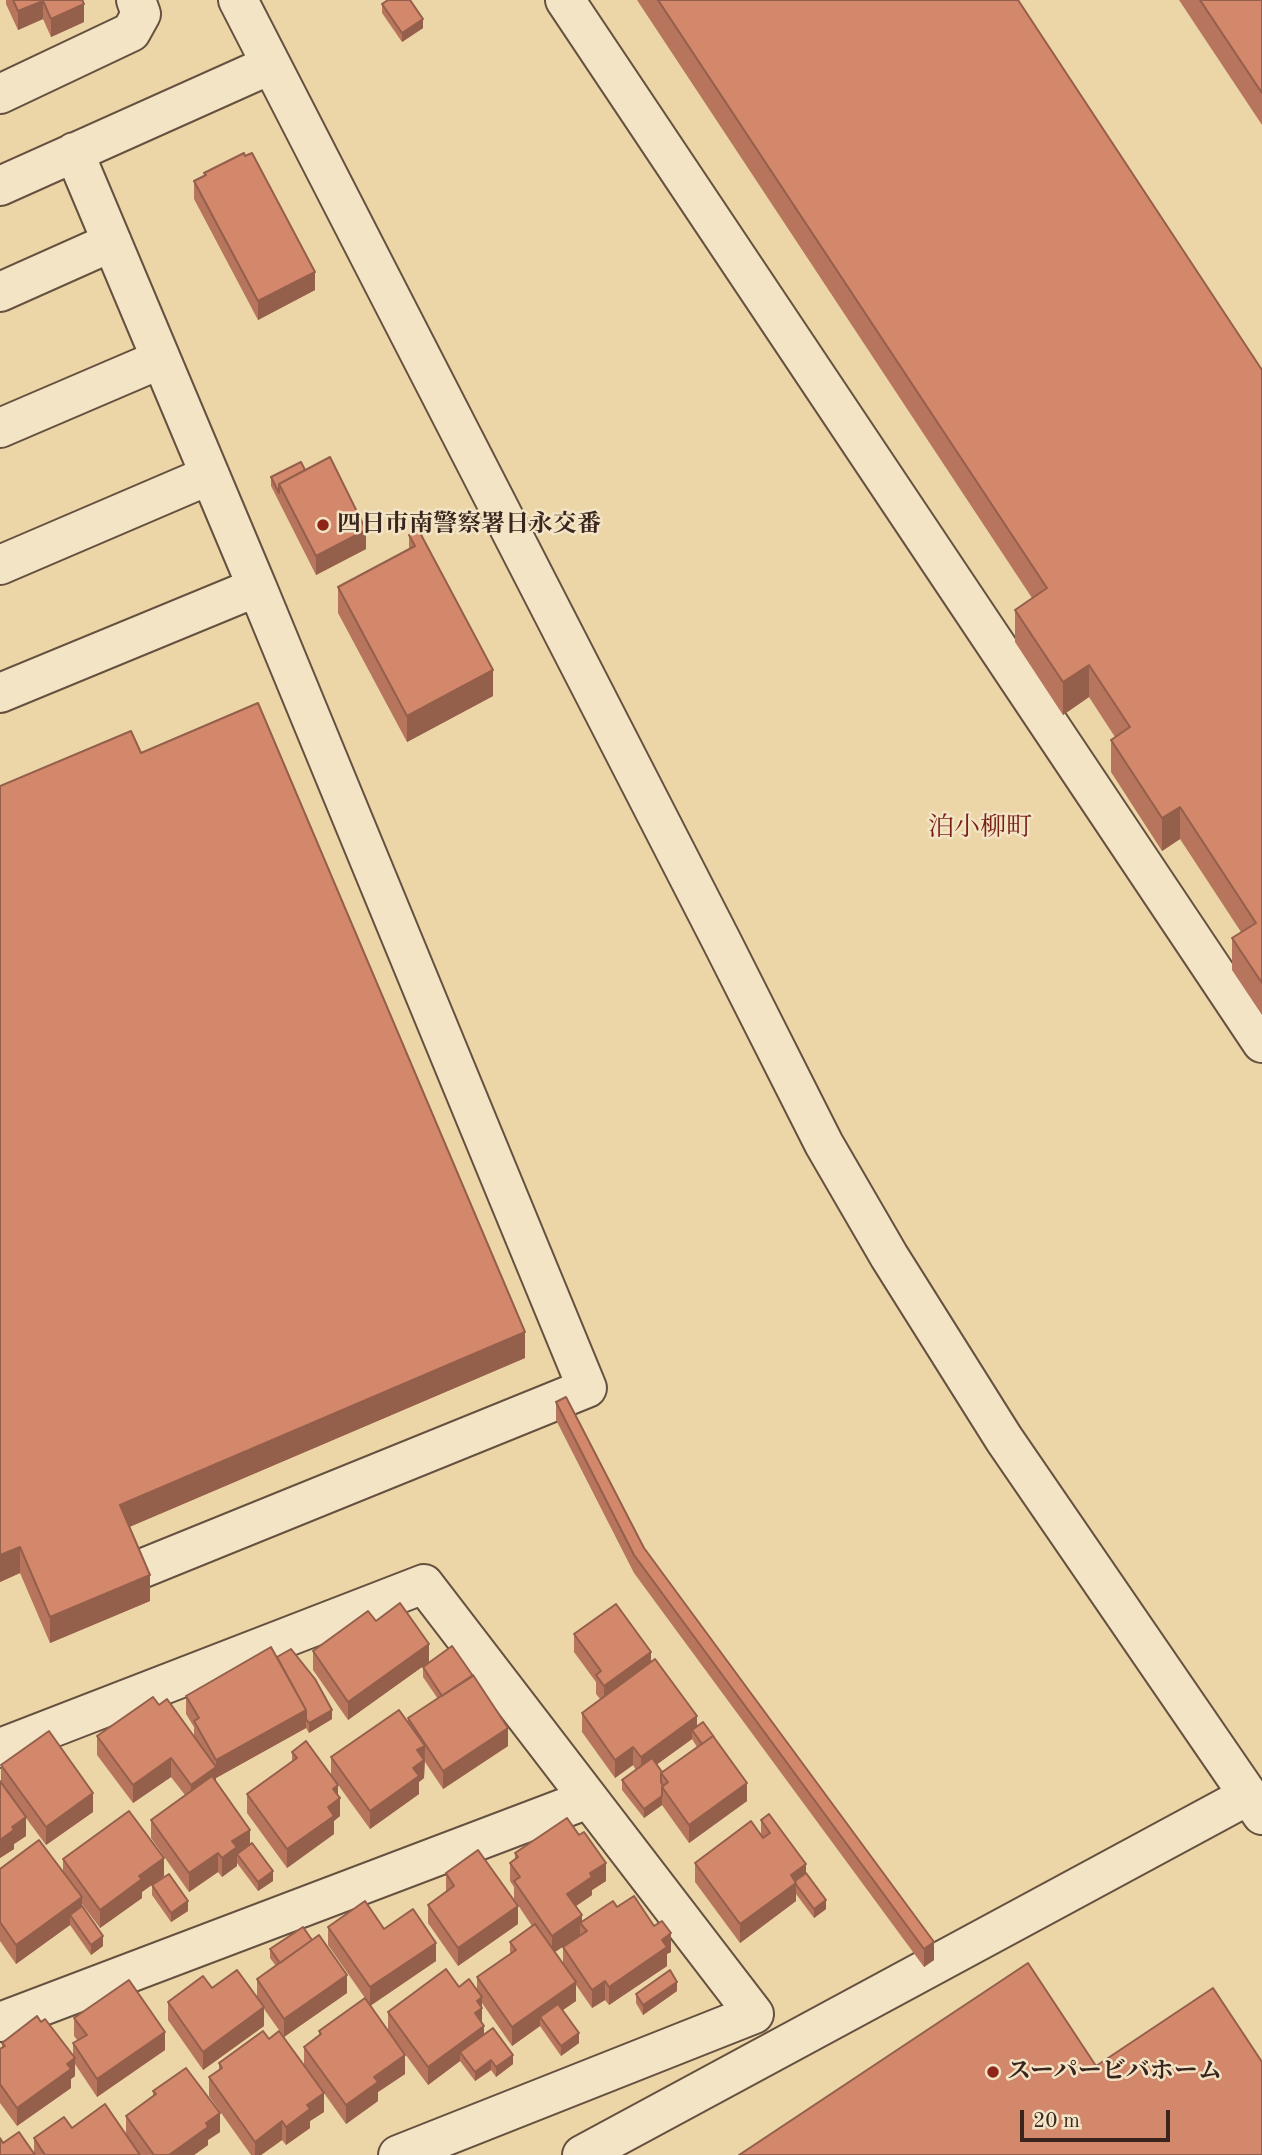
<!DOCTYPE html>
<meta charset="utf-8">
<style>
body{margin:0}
#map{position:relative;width:1262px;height:2155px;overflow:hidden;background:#ecd6a7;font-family:"Old Standard TT",serif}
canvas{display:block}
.scale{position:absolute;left:1020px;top:2110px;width:150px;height:32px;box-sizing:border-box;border:4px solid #3a251e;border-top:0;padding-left:9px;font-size:21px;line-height:24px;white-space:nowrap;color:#3a251e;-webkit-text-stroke:5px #f3e4c6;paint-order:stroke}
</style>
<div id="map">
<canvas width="1262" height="2155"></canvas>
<div class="scale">20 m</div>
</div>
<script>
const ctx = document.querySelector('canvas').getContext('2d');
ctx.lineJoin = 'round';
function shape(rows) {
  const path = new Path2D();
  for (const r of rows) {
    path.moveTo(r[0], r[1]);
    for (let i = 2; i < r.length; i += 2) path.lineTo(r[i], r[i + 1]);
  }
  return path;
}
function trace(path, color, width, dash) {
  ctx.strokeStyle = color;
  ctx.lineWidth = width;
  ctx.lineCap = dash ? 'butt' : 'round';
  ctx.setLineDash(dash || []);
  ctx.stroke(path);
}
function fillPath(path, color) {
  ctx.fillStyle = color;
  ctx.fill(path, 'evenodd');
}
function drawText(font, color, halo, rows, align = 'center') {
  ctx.font = font + ' "Old Standard TT","Noto Serif JP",serif';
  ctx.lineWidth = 5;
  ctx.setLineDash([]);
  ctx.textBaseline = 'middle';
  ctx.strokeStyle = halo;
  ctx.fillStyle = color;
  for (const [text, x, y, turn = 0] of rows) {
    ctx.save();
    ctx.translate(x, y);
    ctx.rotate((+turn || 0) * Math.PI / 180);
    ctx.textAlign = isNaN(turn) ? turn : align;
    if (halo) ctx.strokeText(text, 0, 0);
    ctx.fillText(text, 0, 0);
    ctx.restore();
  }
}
const minor = shape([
 [238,0,722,942,824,1144,889,1256,1004,1439,1262,1815],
 [565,0,1262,1043],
 [0,94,131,32,141,14,136,0],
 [74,152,257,587],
 [0,186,270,65],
 [0,292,112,242],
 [0,428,161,359],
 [0,565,210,475],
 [0,693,257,587,587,1388,99,1586],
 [0,1748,424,1584,754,2014,398,2155],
 [0,2022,588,1799],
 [582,2155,1249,1795]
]);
const wall = shape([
 [6,0,85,0,82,1,84,22,51,37,43,19,18,30,6,4],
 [637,0,1018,0,1262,370,1262,1015,1232,970,1232,938,1241,932,1180,839,1162,851,1111,772,1111,740,1115,737,1089,697,1063,715,1015,642,1015,610,1032,598],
 [1179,0,1262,0,1262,125],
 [382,4,423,28,402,42,382,13],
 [204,173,315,290,258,320,194,199,194,181,204,176],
 [305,470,366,549,316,575,271,486,271,477],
 [409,535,493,696,407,742,338,613,338,587,409,549],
 [141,753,525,1358,129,1527,150,1601,50,1643,20,1573,0,1582,0,786],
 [556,1402,644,1548,934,1960,924,1967,634,1573,556,1420],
 [376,1621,429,1662,348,1720,313,1670,313,1651],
 [574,1634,651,1663,697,1726,747,1801,689,1843,662,1805,644,1818,622,1790,622,1780,636,1770,633,1765,615,1778,582,1732,582,1713,601,1700,596,1694,596,1682,574,1652],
 [692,1739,697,1747,662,1772,657,1764],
 [277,1657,332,1719,309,1733,306,1728,216,1778,216,1781,250,1845,273,1881,258,1891,237,1863,237,1856,237,1866,222,1877,218,1872,189,1892,151,1838,151,1820,185,1795,171,1777,133,1803,97,1755,97,1736,159,1705,194,1736,194,1727,186,1714,186,1696],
 [423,1667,508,1746,443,1789,425,1762,424,1778,419,1782,419,1794,370,1829,331,1775,331,1757,408,1722,408,1718,438,1699,423,1677],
 [292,1752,338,1796,340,1816,334,1821,334,1834,287,1868,247,1813,247,1794,292,1762],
 [1,1765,93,1812,46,1845,26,1818,26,1836,14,1844,14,1849,0,1858,0,1781,1,1783],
 [761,1820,806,1873,826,1909,814,1918,796,1894,796,1901,740,1943,695,1882,695,1863,761,1834],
 [515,1853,606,1881,592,1890,592,1895,576,1906,582,1922,617,1907,671,1952,667,1954,667,1966,609,2005,605,2000,592,2008,576,1985,576,2001,563,2010,579,2043,561,2056,540,2026,512,2046,482,2003,482,2023,484,2034,513,2064,496,2077,491,2070,475,2081,460,2061,428,2085,388,2031,388,2012,459,1987,477,1990,477,1977,510,1954,510,1942,532,1926,514,1899,514,1887,510,1881,510,1863,515,1859],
 [580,1935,563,1947,563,1964,555,1952],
 [63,1859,164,1876,142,1892,142,1898,100,1928,82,1904,82,1906,103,1946,91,1955,70,1925,16,1964,0,1941,0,1869,63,1871],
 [446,1873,518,1924,458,1966,428,1923,428,1905,446,1892],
 [152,1885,188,1911,171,1922,152,1895],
 [328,1927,384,1929,436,1961,370,2006,405,2074,378,2092,378,2101,346,2124,304,2065,304,2047,319,2036,319,2031,365,1998,328,1945],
 [270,1949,347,1993,284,2037,264,2009,264,2026,203,2070,168,2020,168,2002,212,1988,257,1997,257,1979,276,1966,270,1958],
 [677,1991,643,2015,636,2003,636,1994],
 [74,2018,165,2050,97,2097,75,2064,75,2076,71,2079,71,2088,17,2126,0,2103,0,2049,2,2048,2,2043,41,2022,73,2056,73,2043,78,2041,74,2036],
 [219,2063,324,2112,310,2121,310,2128,286,2145,282,2140,261,2155,251,2155,209,2096,209,2077,219,2070],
 [153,2091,220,2132,208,2140,208,2145,194,2155,0,2155,3,2143,34,2153,34,2138,72,2128,126,2134,126,2116,153,2096]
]);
const shadedWall = shape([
 [43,1,43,19,18,30,18,11],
 [84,4,84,22,51,37,51,19],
 [423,19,423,28,402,42,402,33],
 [315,272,315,290,258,320,258,301],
 [366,530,366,549,316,575,316,556],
 [1089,665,1089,697,1063,715,1063,682],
 [493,670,493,696,407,742,407,716],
 [1180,807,1180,839,1162,851,1162,818],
 [525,1332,525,1358,120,1531,120,1505],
 [20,1547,20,1573,0,1582,0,1555],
 [150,1575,150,1601,50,1643,50,1617],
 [429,1644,429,1662,348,1720,348,1702],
 [651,1652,651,1670,604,1704,604,1686],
 [306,1710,306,1728,216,1778,216,1785,191,1804,191,1785,216,1767,216,1760],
 [332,1710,332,1719,309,1733,309,1723],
 [697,1716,697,1735,692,1730,692,1739,641,1776,641,1757],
 [508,1728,508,1746,443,1789,443,1771],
 [425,1746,424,1778,419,1782,419,1794,370,1829,370,1811,413,1768,417,1750],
 [633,1747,633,1765,615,1778,615,1760],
 [171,1758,171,1777,133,1803,133,1785],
 [747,1783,747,1801,689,1843,689,1825],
 [338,1785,338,1799,340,1798,340,1816,334,1821,334,1834,287,1868,287,1849,328,1807,333,1789],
 [93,1793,93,1812,46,1845,46,1827],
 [662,1796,662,1805,644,1818,644,1809],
 [26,1817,26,1836,14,1844,14,1849,0,1858,0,1840,12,1827],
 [250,1830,250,1848,237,1854,237,1866,222,1877,222,1858,232,1841],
 [218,1853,218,1872,189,1892,189,1873],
 [164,1858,164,1876,142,1892,142,1898,100,1928,100,1910,139,1876],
 [606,1863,606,1881,592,1890,592,1895,567,1912,567,1894,590,1873],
 [806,1864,806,1882,796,1885,796,1901,740,1943,740,1924,791,1875],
 [273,1871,273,1881,258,1891,258,1882],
 [82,1897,82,1916,70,1915,70,1925,16,1964,16,1945],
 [826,1900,826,1909,814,1918,814,1909],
 [188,1901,188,1911,171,1922,171,1913],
 [518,1906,518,1924,458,1966,458,1948],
 [582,1915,582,1925,580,1923,580,1935,552,1954,552,1936],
 [671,1933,671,1952,667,1954,667,1966,609,2005,609,1987,662,1940],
 [103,1936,103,1946,91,1955,91,1945],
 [934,1942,934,1960,924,1967,924,1949],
 [436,1943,436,1961,370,2006,370,1987],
 [347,1975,347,1993,284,2037,284,2019],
 [605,1981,605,2000,592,2008,592,1990],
 [576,1982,576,2001,544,2023,540,2017,540,2026,512,2046,512,2027],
 [677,1982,677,1991,643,2015,643,2005],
 [482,1997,482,2027,475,2013,477,2001],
 [264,2007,264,2026,203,2070,203,2052],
 [484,2026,484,2044,460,2052,460,2061,428,2085,428,2067],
 [165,2032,165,2050,97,2097,97,2079],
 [579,2033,579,2043,561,2056,561,2046],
 [405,2055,405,2074,378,2092,378,2101,346,2124,346,2105,374,2077],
 [513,2055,513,2064,496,2077,496,2067],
 [75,2058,75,2076,71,2079,71,2088,17,2126,17,2108],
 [491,2060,491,2070,475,2081,475,2072],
 [324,2093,324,2112,310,2121,310,2128,286,2145,286,2127,307,2105],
 [220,2113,220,2132,208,2140,208,2145,194,2155,169,2155,206,2123],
 [282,2121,282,2140,261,2155,255,2155,255,2142]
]);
const building = shape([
 [13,0,82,0,84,4,51,19,43,1,18,11,13,0],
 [388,0,410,0,423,19,402,33,382,4,388,0],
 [658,0,1018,0,1262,370,1262,983,1232,938,1256,923,1180,807,1162,818,1111,740,1130,727,1089,665,1063,682,1015,610,1047,588,658,0],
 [1200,0,1262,0,1262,93,1200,0],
 [244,153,245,156,252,153,315,272,258,301,194,181,206,175,204,173,244,153],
 [330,457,366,530,316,556,279,484,330,457],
 [301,462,305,470,279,484,279,493,271,477,301,462],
 [418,529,493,670,407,716,338,587,415,546,409,535,418,529],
 [258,703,525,1332,120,1505,150,1575,50,1617,20,1547,0,1555,0,786,131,731,141,753,258,703],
 [566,1397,644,1548,934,1942,924,1949,634,1555,556,1402,566,1397],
 [400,1603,429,1644,348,1702,313,1651,368,1611,376,1621,400,1603],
 [616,1604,651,1652,604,1686,596,1675,601,1671,574,1634,616,1604],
 [452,1646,473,1676,442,1696,423,1667,452,1646],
 [271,1647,306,1710,216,1760,194,1721,199,1718,186,1696,271,1647],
 [291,1649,315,1679,332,1710,309,1723,306,1719,306,1710,277,1657,291,1649],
 [655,1659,697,1716,641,1757,633,1747,615,1760,582,1713,655,1659],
 [473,1675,508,1728,443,1771,408,1718,473,1675],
 [153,1697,159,1705,167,1699,216,1767,191,1785,171,1758,133,1785,97,1736,153,1697],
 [399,1710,425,1746,417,1750,424,1760,413,1768,419,1776,370,1811,331,1757,399,1710],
 [703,1722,714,1737,713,1736,702,1744,692,1730,703,1722],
 [49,1731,93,1793,46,1827,1,1765,49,1731],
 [713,1736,747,1783,689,1825,662,1787,668,1782,661,1773,713,1736],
 [306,1741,338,1785,333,1789,340,1798,328,1807,334,1816,287,1849,247,1794,297,1758,292,1752,306,1741],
 [652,1758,662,1772,661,1773,661,1782,663,1786,662,1787,662,1796,644,1809,622,1780,652,1758],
 [212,1776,250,1830,232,1841,237,1847,222,1858,218,1853,189,1873,151,1820,212,1776],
 [0,1781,26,1817,12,1827,14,1830,0,1840,0,1781],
 [129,1811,164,1858,139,1876,142,1879,100,1910,63,1859,129,1811],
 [769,1814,806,1864,791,1875,796,1883,740,1924,695,1863,751,1821,763,1838,770,1833,761,1820,769,1814],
 [567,1818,579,1835,584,1832,606,1863,590,1873,592,1877,567,1894,582,1915,552,1936,514,1881,520,1877,510,1863,518,1857,515,1853,567,1818],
 [39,1840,82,1897,16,1945,0,1922,0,1869,39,1840],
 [252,1843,273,1871,258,1882,237,1854,252,1843],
 [478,1850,518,1906,458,1948,428,1905,454,1886,446,1873,478,1850],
 [806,1873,826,1900,814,1909,795,1883,796,1883,795,1881,806,1873],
 [169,1874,188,1901,171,1913,152,1885,169,1874],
 [634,1896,654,1926,662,1921,671,1933,662,1940,667,1947,609,1987,605,1981,592,1990,563,1947,587,1931,580,1923,613,1901,617,1907,634,1896],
 [365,1901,384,1929,413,1909,436,1943,370,1987,328,1927,365,1901],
 [82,1906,103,1936,91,1945,70,1915,82,1906],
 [535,1924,576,1982,512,2027,477,1977,516,1950,510,1942,535,1924],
 [303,1927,312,1940,280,1963,270,1949,303,1927],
 [319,1935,347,1975,284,2019,257,1979,319,1935],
 [1028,1963,1096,2066,1213,1988,1262,2062,1262,2155,739,2155,1028,1963],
 [446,1969,459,1987,469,1979,482,1997,477,2001,482,2008,475,2013,484,2026,428,2067,388,2012,446,1969],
 [237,1970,264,2007,203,2052,168,2002,203,1976,212,1988,237,1970],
 [670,1970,677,1982,643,2005,636,1994,670,1970],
 [129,1980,165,2032,97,2079,73,2043,87,2035,74,2018,129,1980],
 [365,1998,405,2055,374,2077,378,2082,346,2105,304,2047,321,2034,319,2031,365,1998],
 [558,2004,579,2033,561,2046,540,2017,558,2004],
 [37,2016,41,2022,45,2019,75,2058,67,2064,71,2069,17,2108,0,2084,0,2049,5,2046,2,2043,37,2016],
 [493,2028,513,2055,496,2067,491,2060,475,2072,460,2052,493,2028],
 [263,2031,269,2039,279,2031,324,2093,307,2105,310,2109,286,2127,282,2121,255,2142,209,2077,222,2068,219,2063,263,2031],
 [186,2068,220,2113,206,2123,208,2127,169,2155,154,2155,126,2116,156,2094,153,2091,186,2068],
 [105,2104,140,2155,45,2155,34,2138,64,2117,72,2128,105,2104],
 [19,2132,35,2155,0,2155,0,2138,3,2143,19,2132]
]);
const markers = [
 [323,525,7,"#8f2418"],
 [993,2072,7,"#8f2418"]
];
const poiNames = [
 ["四日市南警察署日永交番",337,525],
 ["スーパービバホーム",1007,2072]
];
const neighbourhoodNames = [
 ["泊小柳町",980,828]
];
trace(minor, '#665140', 42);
trace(minor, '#f3e4c6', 38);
fillPath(wall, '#b6755c');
fillPath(shadedWall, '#945f4b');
fillPath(building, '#d4886b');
trace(building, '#945f4b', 2);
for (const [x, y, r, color] of markers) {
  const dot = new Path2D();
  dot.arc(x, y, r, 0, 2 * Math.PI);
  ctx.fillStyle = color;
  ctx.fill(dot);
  trace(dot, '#f3e4c6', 2.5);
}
drawText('bold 24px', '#3a251e', '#f3e4c6', poiNames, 'left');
drawText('26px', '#7a1f14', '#f3e4c6', neighbourhoodNames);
</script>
